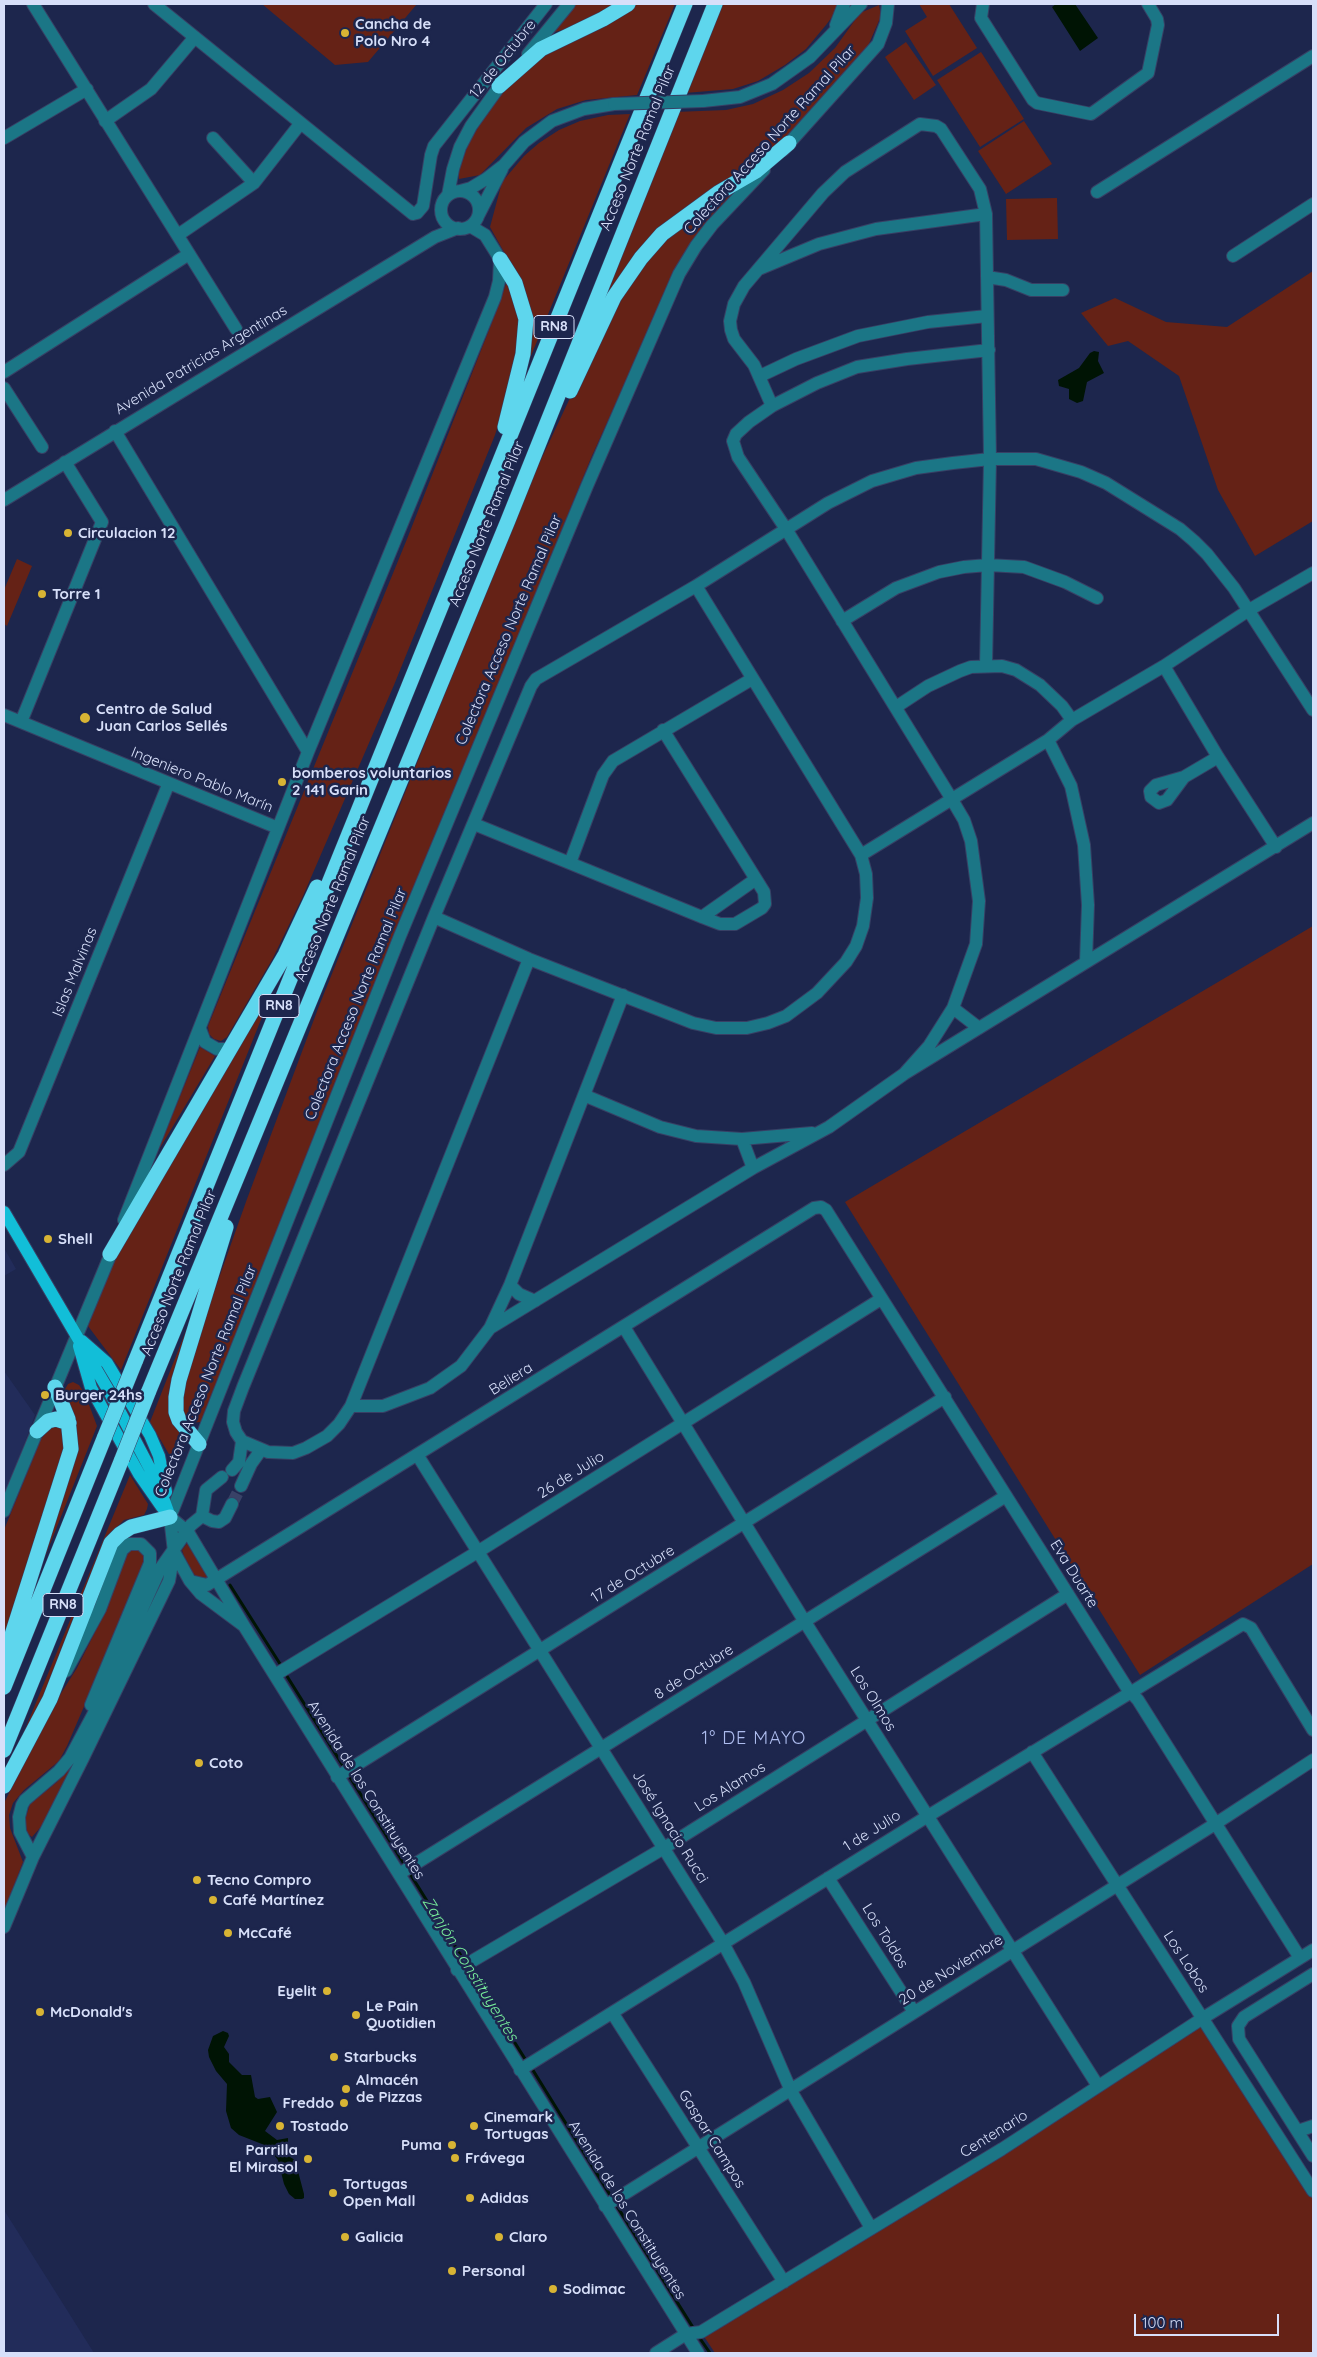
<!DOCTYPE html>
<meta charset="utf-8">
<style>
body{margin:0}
#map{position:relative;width:1317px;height:2357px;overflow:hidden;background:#1d264d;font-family:Quicksand,sans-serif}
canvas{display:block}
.frame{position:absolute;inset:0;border:5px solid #d7dff9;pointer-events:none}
.scale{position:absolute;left:1134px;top:2314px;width:145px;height:22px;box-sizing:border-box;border:2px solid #d7dff9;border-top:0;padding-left:6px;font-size:15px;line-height:18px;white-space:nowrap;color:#d7dff9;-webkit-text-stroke:4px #1d264d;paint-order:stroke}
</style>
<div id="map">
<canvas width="1317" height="2357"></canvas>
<div class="frame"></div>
<div class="scale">100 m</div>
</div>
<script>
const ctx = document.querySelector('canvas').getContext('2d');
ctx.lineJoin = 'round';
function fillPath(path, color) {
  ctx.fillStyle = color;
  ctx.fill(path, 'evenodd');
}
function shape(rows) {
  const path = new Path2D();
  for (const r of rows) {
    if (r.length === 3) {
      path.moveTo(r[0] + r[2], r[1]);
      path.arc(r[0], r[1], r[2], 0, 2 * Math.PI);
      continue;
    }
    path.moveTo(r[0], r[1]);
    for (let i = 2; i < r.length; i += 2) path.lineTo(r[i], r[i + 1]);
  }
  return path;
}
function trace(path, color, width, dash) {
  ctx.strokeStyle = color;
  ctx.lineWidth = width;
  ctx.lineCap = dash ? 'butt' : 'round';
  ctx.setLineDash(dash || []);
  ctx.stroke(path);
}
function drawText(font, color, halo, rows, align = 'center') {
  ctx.font = font + ' Quicksand,sans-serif';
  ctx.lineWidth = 5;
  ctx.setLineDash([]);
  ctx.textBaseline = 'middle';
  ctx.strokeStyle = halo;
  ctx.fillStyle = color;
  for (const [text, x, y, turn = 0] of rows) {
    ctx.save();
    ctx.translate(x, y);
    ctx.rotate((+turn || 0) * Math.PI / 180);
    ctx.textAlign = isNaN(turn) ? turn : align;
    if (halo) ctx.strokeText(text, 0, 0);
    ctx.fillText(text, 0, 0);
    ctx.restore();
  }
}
const built = shape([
 [4,1248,16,1269,4,1276],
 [4,1371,35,1415,4,1499],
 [4,2210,94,2353,4,2353]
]);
const green = shape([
 [262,4,417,4,368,62,335,65],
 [575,4,616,4,595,17,563,30,546,34],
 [634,4,675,4,637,95,586,100,557,109,526,128,480,175,459,179,459,168,469,143,490,107,513,80,535,61,561,45],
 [722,4,837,4,835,13,826,25,806,49,785,65,758,81,733,89,685,93],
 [919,4,949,4,977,48,933,76,905,31,927,17],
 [879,5,881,16,868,46,818,108,771,152,685,210,601,307,675,112,726,110,753,104,783,90,809,73,835,48,860,13],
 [906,42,936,85,914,100,885,57],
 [981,52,1024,119,980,147,937,80],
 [630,114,524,373,519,279,490,227,502,182,524,156,539,143,559,130,580,121,608,115],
 [1024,121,1052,164,1006,194,978,151],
 [746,182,669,286,591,458,485,717,208,1414,201,1422,188,1423,182,1415,181,1392,192,1354,247,1199,319,1006,529,485,586,364,616,307,645,260,671,234],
 [1057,198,1058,239,1007,240,1006,199],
 [1313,271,1313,521,1255,556,1218,490,1179,376,1128,341,1108,346,1081,313,1115,298,1166,322,1227,327],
 [508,278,522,314,513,376,495,435,394,685,303,896,273,958,227,1037,221,1041,214,1039,209,1034,208,1026,407,539,496,312],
 [17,559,32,566,7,626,4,624,4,590],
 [1313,926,1313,1564,1140,1675,845,1202],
 [268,997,268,1002,121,1370,88,1326,109,1272,129,1231],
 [200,1047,215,1056,157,1153],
 [211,1267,173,1390,185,1437,185,1448,183,1456,173,1461,150,1422],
 [73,1382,79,1385,85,1394,97,1426,37,1577,64,1490,64,1391,68,1384],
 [52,1426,58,1426,63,1429,65,1448,4,1643,4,1530,41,1439],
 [130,1475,148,1504,147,1509,144,1515,124,1520,115,1529,57,1673,26,1733,23,1734],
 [188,1542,208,1576,207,1579,200,1580,193,1573,184,1556,182,1550],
 [133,1548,138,1548,146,1558,145,1565,67,1746,59,1761,24,1790,13,1803,9,1815,10,1828,23,1862,4,1911,4,1803,53,1706,77,1668,94,1634,126,1556],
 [77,1757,46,1821,32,1837,27,1833,25,1820,30,1804,57,1782],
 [1203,2018,1313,2193,1313,2353,715,2353,701,2332]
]);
const water = shape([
 [1056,4,1075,4,1098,38,1080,51,1052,7],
 [1094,351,1099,352,1098,361,1104,373,1087,382,1083,401,1077,403,1069,399,1069,389,1059,386,1058,380,1079,368,1090,353],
 [223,2031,228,2033,229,2036,224,2047,229,2054,229,2062,242,2075,251,2075,255,2097,258,2099,270,2097,277,2112,265,2131,277,2140,288,2138,288,2144,282,2152,295,2160,304,2194,304,2198,302,2199,295,2199,289,2194,284,2184,278,2160,267,2146,239,2135,231,2128,226,2111,227,2084,216,2071,209,2057,208,2050,213,2036]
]);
const stream = shape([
 [230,1585,282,1667],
 [285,1673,345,1769],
 [348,1774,406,1867],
 [409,1872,465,1962],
 [468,1968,527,2062],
 [531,2067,612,2198],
 [615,2203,694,2329],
 [699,2337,710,2353]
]);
const minorTunnel = shape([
 [232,1504,241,1486]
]);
const minor = shape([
 [33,4,236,329],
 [154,4,413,214,417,213,423,206,431,155,434,146,546,4],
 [983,4,981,18,1033,100,1037,103,1091,114,1148,73,1158,25,1157,19,1148,4],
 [836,25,844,4],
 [528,54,569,4],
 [703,101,740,97,772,84,810,57,861,4],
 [105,121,151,89,195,37],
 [4,138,87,89],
 [213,138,254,183],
 [783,150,878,44,886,23,888,4],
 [460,191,471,188,486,179,504,165,524,142,552,121,584,109,614,104],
 [460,210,19],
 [1097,192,1313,56],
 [448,195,453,169,460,147,471,126,504,80],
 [478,216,502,169],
 [178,235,254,183,300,124],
 [1233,256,1313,204],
 [759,269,819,244,876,229,986,214],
 [987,277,1006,280,1031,290,1063,290],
 [4,372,189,254],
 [760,376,796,359,858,336,928,322,987,316],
 [4,388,42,447],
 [772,406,754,365,734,339,731,330,730,321,734,304,744,286,823,193,845,172,920,124,936,126,941,129,980,189,986,214,990,459,986,666],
 [115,431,308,752],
 [4,500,435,237,458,228],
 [842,621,896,588,939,572,964,567,988,565,1024,567,1065,582,1097,598],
 [1164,666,1218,757,1276,847],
 [896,707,928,686,960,671,971,667,1002,666,1016,670,1040,685,1062,706,1072,720],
 [4,715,278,828],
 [21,722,102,522,65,462],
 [1048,740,1071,786,1084,845,1088,905,1086,961],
 [1184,777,1167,800,1159,803,1151,797,1150,791,1156,785,1184,777,1218,757],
 [474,824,702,917,720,924,735,924,762,908,765,904,764,892,663,730],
 [861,855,1048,740,1072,720,1164,666,1249,610,1313,573],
 [570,863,603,775,613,761,752,679],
 [434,917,529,959,693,1023,716,1028,747,1028,768,1023,786,1016,817,993,846,962,856,946,863,926,867,898,866,874,861,855,696,586],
 [702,917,756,879],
 [529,959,351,1406,339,1424,327,1436,306,1448,293,1453,268,1452,242,1441,236,1432,233,1422,234,1411,243,1387,434,917,531,686,536,679,696,586,828,503,872,481,916,468,953,463,990,459,1036,459,1081,472,1106,483,1180,529,1194,541,1207,554,1234,588,1313,710],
 [953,1008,979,1028],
 [200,1029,205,1042,217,1049,230,1049],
 [904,1074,929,1046,953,1008,976,944,979,901,971,841,964,820,951,798,786,529,738,457,733,441,736,434,749,422,772,406,817,383,857,367,907,359,989,350],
 [586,1096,660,1127,696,1136,742,1139,812,1133],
 [742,1139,753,1168],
 [4,1165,19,1152,168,785],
 [124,1220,308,752,495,297,499,281,500,259,485,235,470,226],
 [510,1285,519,1294,535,1301],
 [624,1327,805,1622,1098,2086],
 [490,1328,753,1168,829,1127,904,1074,1313,823],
 [351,1406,383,1406,430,1388,461,1366,490,1328,510,1285,623,995],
 [418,1456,723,1943,744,1982,791,2091,871,2228],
 [232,1470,239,1462,242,1441],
 [241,1486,251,1464,261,1450],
 [4,1511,114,1246],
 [202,1516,212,1521,219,1522,225,1518,232,1504],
 [170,1517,188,1532,244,1626,698,2353],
 [190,1581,207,1585,814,1208,821,1207,826,1210,1127,1688,1138,1700,1300,1958],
 [244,1626,201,1594,190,1581,174,1552,170,1517,400,936,587,486,679,274,696,246,712,225,764,170],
 [66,1671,100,1609,122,1550,129,1544,141,1544,150,1553,150,1563,91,1705],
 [275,1675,479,1551,881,1299],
 [1032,1752,1313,2191],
 [337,1777,945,1397],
 [33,1857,20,1832,19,1817,22,1805,25,1800,59,1771,70,1758,102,1698,160,1569,191,1525,202,1516,206,1490,222,1477],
 [399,1874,1006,1496],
 [828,1878,914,2012],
 [4,1927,33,1857,83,1758,169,1581,174,1553],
 [457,1970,664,1848,1068,1594],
 [1313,1974,1244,2017,1238,2026,1239,2039,1313,2156],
 [613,2014,784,2282],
 [520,2070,928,1816,1243,1624,1251,1628,1313,1730],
 [1298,2131,1313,2126],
 [605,2206,1215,1824,1313,1760],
 [656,2353,686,2334,701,2332,1002,2149,1203,2018,1313,1950]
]);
const major = shape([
 [4,1212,110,1393,158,1484,170,1517],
 [82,1341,107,1363,150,1435,159,1456,166,1492],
 [79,1346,91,1388,139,1474,162,1507]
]);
const highway = shape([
 [499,86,541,49,603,19,628,4],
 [500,259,515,283,526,319,523,354,505,427],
 [570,391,614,297,641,258,662,234,718,193,756,171,789,143],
 [110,1254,285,955,317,887],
 [135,1362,685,4],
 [148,1393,507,523,715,4],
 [37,1431,48,1421,56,1419,69,1423],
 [199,1444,179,1420,176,1412,176,1397,179,1380,226,1227],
 [4,1660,71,1449,68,1419,55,1387],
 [4,1687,105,1436],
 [4,1750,122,1459],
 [4,1786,50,1699,111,1543,120,1534,131,1527,170,1517]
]);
const minorBridge = shape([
 [614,104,703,101]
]);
const highwayBridge = shape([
 [105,1436,135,1362],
 [122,1459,148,1393]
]);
const markers = [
 [345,33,5,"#d8b434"],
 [68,533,5,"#d8b434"],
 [42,594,5,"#d8b434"],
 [85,718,6,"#d8b434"],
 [282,782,5,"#d8b434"],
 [48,1239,5,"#d8b434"],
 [45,1395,5,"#d8b434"],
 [199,1763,5,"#d8b434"],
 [197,1880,5,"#d8b434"],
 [213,1900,5,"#d8b434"],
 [228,1933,5,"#d8b434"],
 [327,1991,5,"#d8b434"],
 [40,2012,5,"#d8b434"],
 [356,2015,5,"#d8b434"],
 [334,2057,5,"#d8b434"],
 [346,2089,5,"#d8b434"],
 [344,2103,5,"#d8b434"],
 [280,2126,5,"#d8b434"],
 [474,2126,5,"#d8b434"],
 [452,2145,5,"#d8b434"],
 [455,2158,5,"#d8b434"],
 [308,2159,5,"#d8b434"],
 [333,2193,5,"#d8b434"],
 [470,2198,5,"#d8b434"],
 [345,2237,5,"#d8b434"],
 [499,2237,5,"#d8b434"],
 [452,2271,5,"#d8b434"],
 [553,2289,5,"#d8b434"]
];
const shields = [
 [554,327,40],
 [279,1006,40],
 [63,1605,40]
];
const shieldNames = [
 ["RN8",554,327],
 ["RN8",279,1006],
 ["RN8",63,1605]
];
const poiNames = [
 ["Cancha de",355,24],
 ["Polo Nro 4",355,41],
 ["Circulacion 12",78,533],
 ["Torre 1",52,594],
 ["Centro de Salud",96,709],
 ["Juan Carlos Sellés",96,726],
 ["bomberos voluntarios",292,773],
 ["2 141 Garin",292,790],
 ["Shell",58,1239],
 ["Burger 24hs",55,1395],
 ["Coto",209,1763],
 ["Tecno Compro",207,1880],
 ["Café Martínez",223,1900],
 ["McCafé",238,1933],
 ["Eyelit",317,1991,"right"],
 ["Le Pain",366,2006],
 ["Quotidien",366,2023],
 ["McDonald's",50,2012],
 ["Starbucks",344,2057],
 ["Almacén",356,2080],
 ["de Pizzas",356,2097],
 ["Freddo",334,2103,"right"],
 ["Cinemark",484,2117],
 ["Tortugas",484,2134],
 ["Tostado",290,2126],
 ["Puma",442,2145,"right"],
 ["Parrilla",298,2150,"right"],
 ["El Mirasol",298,2167,"right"],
 ["Frávega",465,2158],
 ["Tortugas",343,2184],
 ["Open Mall",343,2201],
 ["Adidas",480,2198],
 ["Galicia",355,2237],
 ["Claro",509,2237],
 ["Personal",462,2271],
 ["Sodimac",563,2289]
];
const streetNames = [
 ["12 de Octubre",503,59,-51],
 ["Colectora Acceso Norte Ramal Pilar",770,140,-48],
 ["Acceso Norte Ramal Pilar",638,148,-68],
 ["Avenida Patricias Argentinas",201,360,-31],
 ["Acceso Norte Ramal Pilar",487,524,-68],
 ["Colectora Acceso Norte Ramal Pilar",509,630,-67],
 ["Ingeniero Pablo Marín",202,780,22],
 ["Acceso Norte Ramal Pilar",333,899,-68],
 ["Islas Malvinas",75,972,-68],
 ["Colectora Acceso Norte Ramal Pilar",356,1004,-68],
 ["Acceso Norte Ramal Pilar",179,1273,-68],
 ["Beliera",511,1379,-32],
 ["Colectora Acceso Norte Ramal Pilar",206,1381,-68],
 ["26 de Julio",571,1475,-32],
 ["17 de Octubre",633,1574,-32],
 ["Eva Duarte",1074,1574,58],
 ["8 de Octubre",694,1672,-32],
 ["Los Olmos",873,1699,58],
 ["Los Alamos",730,1787,-32],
 ["Avenida de los Constituyentes",366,1790,58],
 ["José Ignacio Rucci",670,1827,58],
 ["1 de Julio",872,1831,-32],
 ["Los Toldos",885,1936,58],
 ["Los Lobos",1186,1962,57],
 ["20 de Noviembre",951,1970,-32],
 ["Centenario",994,2134,-32],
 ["Gaspar Campos",712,2139,58],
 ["Avenida de los Constituyentes",627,2210,58]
];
const waterNames = [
 ["Zanjón Constituyentes",470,1969,58]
];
const quarterNames = [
 ["1° DE MAYO",754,1739]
];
fillPath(built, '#222c5a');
fillPath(green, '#652216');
fillPath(water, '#001404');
trace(stream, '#001404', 3);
trace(minorTunnel, '#394267', 12, [12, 6]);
trace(minor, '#374065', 14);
trace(major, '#374065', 14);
trace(highway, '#374065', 16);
trace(minor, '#1b7686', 12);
trace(major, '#12bed8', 12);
trace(highway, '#5ed6ed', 15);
trace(minorBridge, '#374065', 14, []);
trace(highwayBridge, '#374065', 16, []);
trace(minorBridge, '#1b7686', 12);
trace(highwayBridge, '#5ed6ed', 15);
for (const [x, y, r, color] of markers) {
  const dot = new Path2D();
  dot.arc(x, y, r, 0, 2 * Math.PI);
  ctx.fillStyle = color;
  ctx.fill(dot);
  trace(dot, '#1d264d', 2);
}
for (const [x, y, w] of shields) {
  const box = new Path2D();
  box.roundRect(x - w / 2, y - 11.5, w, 23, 4);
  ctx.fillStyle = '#1d264d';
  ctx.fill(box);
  trace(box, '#d7dff9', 1);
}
drawText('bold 14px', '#d7dff9', null, shieldNames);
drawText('bold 15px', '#d7dff9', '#1d264d', poiNames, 'left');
drawText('15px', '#d7dff9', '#1d264d', streetNames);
drawText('italic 16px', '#77ec9b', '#1d264d', waterNames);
ctx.letterSpacing = '1px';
drawText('18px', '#adbcee', '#1d264d', quarterNames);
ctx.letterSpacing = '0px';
</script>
